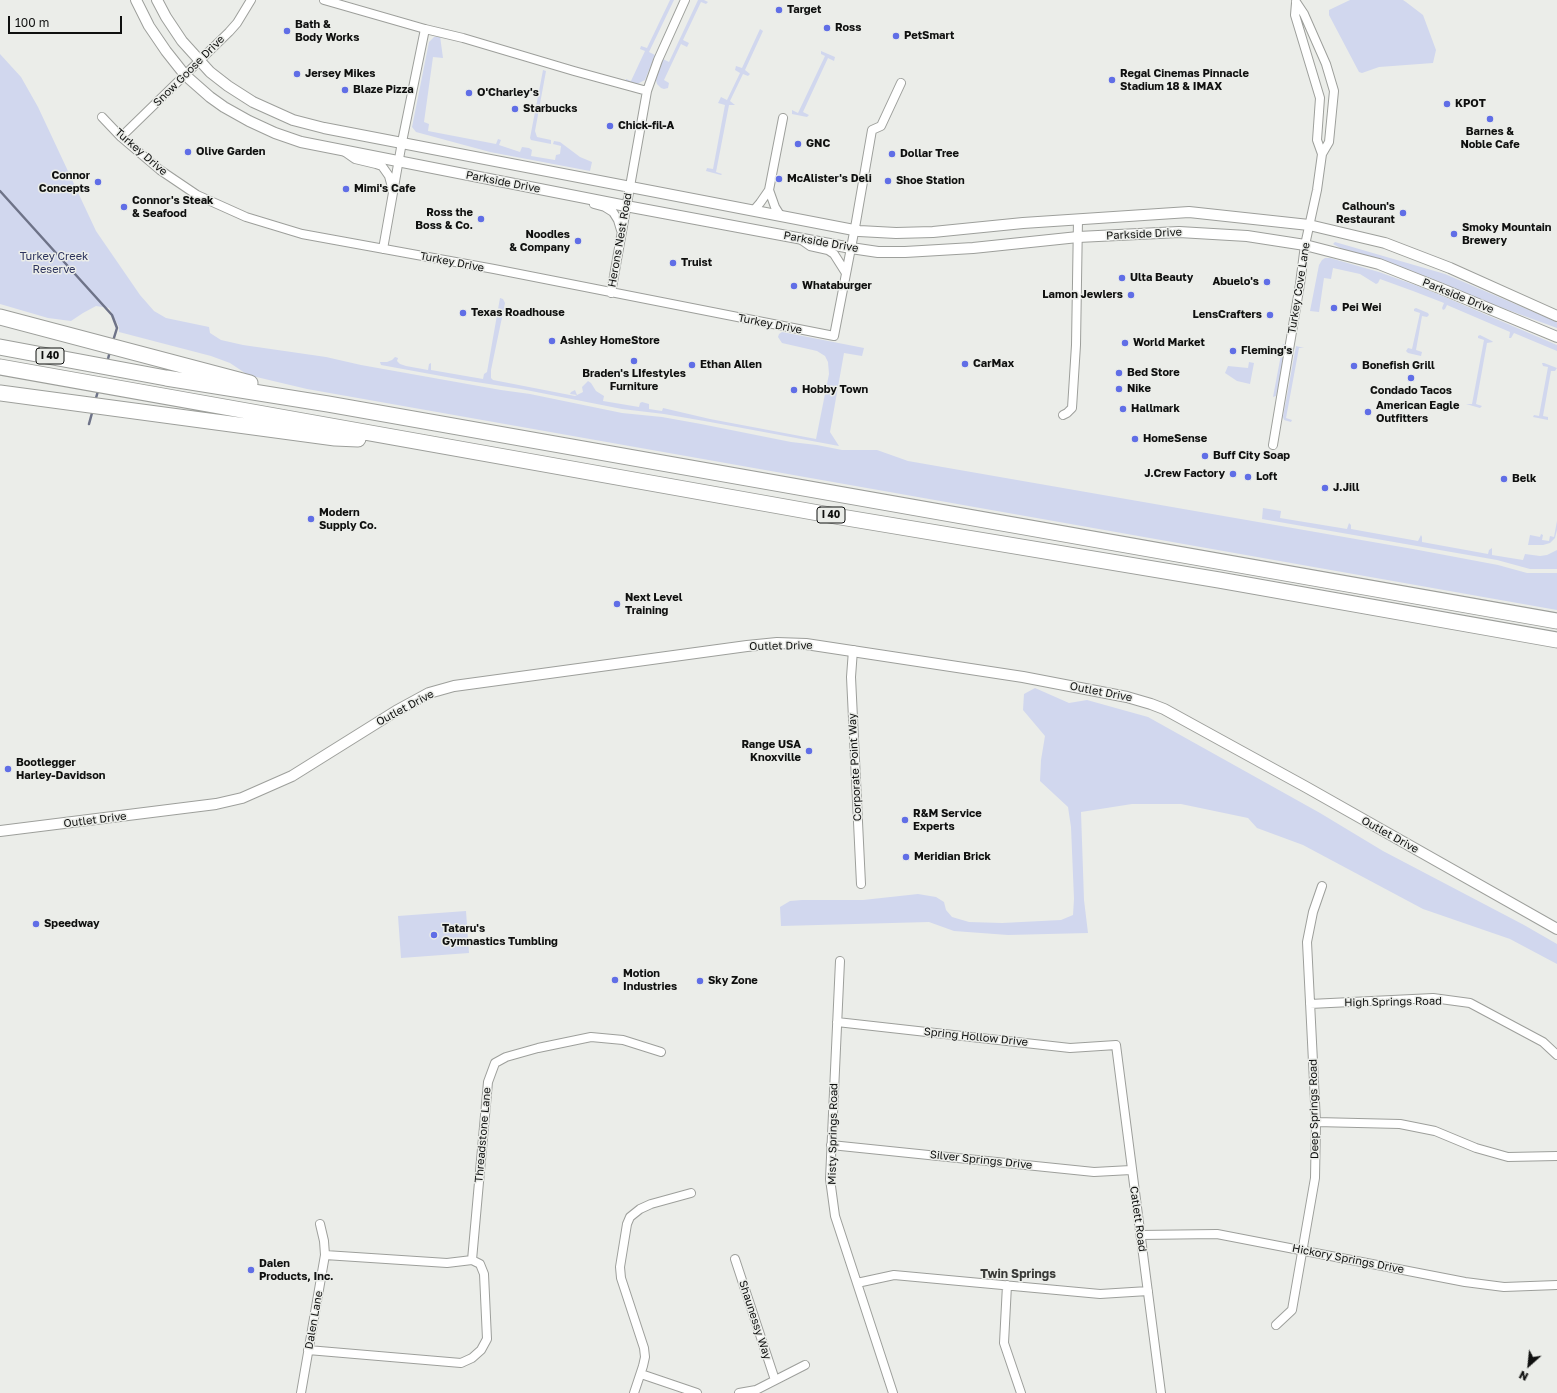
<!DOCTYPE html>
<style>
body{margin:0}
#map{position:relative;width:1557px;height:1393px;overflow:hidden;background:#ebede9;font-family:"Golos Text",sans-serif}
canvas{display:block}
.north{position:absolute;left:1509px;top:1345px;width:40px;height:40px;-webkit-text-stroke:3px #ebede9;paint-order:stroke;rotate:207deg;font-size:11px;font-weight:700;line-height:16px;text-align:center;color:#0f100f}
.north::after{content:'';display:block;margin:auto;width:14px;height:18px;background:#0f100f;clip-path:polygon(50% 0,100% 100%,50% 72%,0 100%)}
.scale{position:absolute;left:8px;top:16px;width:114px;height:18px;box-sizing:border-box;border:2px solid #0f100f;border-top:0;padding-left:5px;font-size:12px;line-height:14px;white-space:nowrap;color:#0f100f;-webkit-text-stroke:3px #ebede9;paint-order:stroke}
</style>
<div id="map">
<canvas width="1557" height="1393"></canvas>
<div class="north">N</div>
<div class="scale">100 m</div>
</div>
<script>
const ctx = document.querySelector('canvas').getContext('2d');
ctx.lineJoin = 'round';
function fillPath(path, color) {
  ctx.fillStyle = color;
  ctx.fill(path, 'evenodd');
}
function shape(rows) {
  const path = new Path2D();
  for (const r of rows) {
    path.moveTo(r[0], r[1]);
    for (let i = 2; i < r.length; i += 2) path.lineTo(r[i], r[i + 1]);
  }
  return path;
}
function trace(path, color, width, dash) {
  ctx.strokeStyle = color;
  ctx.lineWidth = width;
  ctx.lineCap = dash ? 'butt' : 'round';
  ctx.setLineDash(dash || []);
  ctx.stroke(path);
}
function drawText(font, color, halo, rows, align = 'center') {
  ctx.font = font + ' "Golos Text",sans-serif';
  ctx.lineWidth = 3;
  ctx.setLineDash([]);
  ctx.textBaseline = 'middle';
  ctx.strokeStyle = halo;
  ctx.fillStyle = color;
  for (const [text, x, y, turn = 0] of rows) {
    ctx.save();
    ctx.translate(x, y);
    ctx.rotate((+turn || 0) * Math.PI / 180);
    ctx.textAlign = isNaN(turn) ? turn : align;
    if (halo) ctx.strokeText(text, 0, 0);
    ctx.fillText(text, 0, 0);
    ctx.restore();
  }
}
const green = shape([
 [670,0,674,0,649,52,655,55,645,80,637,84,626,81,626,79,631,81,645,51,640,49,641,46,647,48],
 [698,0,704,0,708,2,706,4,701,2,683,40,689,43,687,47,681,44,664,80,669,83,668,88,664,89,661,88,657,84,656,80,660,67,663,59,669,62],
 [1350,0,1403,0,1406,2,1423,15,1436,50,1433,63,1379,67,1362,73,1359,72,1329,15,1329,10],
 [760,29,763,31,745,70,750,74,748,76,743,74,730,101,735,105,729,105,716,172,722,174,721,175,706,171,707,168,713,169,725,105,718,103,721,97,727,100,740,73,735,70,736,66,742,68],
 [440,36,443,58,433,57,424,122,429,124,428,131,496,144,498,139,501,140,499,145,520,152,522,147,529,148,532,150,531,156,555,160,556,155,560,154,561,146,553,144,554,141,560,142,580,157,592,162,590,171,490,152,416,132,412,127,429,42,434,37],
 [821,51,835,57,834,61,828,58,803,112,809,115,807,117,792,114,792,110,798,113,825,56,821,54],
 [0,54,21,77,38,107,96,231,140,295,154,311,166,318,209,327,210,333,221,340,243,345,326,357,361,365,501,390,530,394,622,413,662,417,701,424,791,442,817,445,842,450,877,450,908,461,1413,549,1498,565,1527,573,1557,573,1557,610,307,389,248,375,230,363,211,356,119,332,119,327,109,308,96,306,83,313,71,321,48,318,0,304],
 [543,70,546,71,535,131,537,137,551,140,551,144,531,140,530,138],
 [1335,242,1445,274,1557,322,1557,328,1489,303,1430,278,1395,265,1342,249,1333,244],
 [1325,258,1330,258,1379,272,1426,289,1557,345,1557,351,1514,333,1511,338,1509,338,1510,332,1447,305,1445,309,1443,310,1442,308,1444,303,1413,291,1380,279,1378,283,1376,284,1360,274,1333,268,1331,279,1324,278,1319,312,1310,311,1319,265,1322,260],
 [500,298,503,299,505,303,491,370,491,378,493,380,575,396,577,395,570,394,571,392,575,390,577,395,583,392,582,387,588,381,591,383,596,391,604,396,603,401,639,407,640,403,642,402,649,404,649,409,662,411,663,408,710,419,816,439,829,374,828,362,825,356,817,351,782,343,778,337,779,334,782,332,864,348,862,356,844,353,830,432,839,446,710,422,664,414,622,409,521,389,463,380,381,365,380,362,387,362,392,360,395,357,398,358,397,361,400,364,406,366,428,370,429,364,431,363,431,370,483,379,484,374,487,372],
 [1416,308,1428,313,1429,315,1427,317,1422,316,1416,350,1422,352,1421,356,1408,353,1406,351,1408,348,1412,349,1420,313,1414,311,1414,309],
 [1480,335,1492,341,1493,342,1487,343,1476,404,1482,406,1480,408,1466,404,1472,404,1484,340,1478,338,1478,336],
 [1283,344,1285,344,1286,346,1277,392,1276,396,1273,397],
 [1296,346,1304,348,1299,348,1286,418,1292,420,1291,422,1284,420,1283,417],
 [1249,362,1254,363,1250,384,1237,381,1225,373,1228,366,1248,368],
 [1542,363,1544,363,1557,368,1555,371,1551,371,1543,416,1548,417,1548,420,1533,417,1534,415,1539,416,1548,367,1543,366],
 [1263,508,1281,511,1280,518,1347,529,1349,523,1351,525,1351,529,1418,541,1421,535,1422,537,1422,542,1488,554,1489,550,1492,548,1492,555,1523,560,1525,554,1540,556,1547,555,1557,550,1557,569,1530,569,1497,560,1262,519],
 [1557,521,1557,530,1555,538,1550,543,1543,545,1528,545,1530,535,1540,537,1541,534,1543,535,1542,540,1549,541,1550,536,1554,537],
 [1035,688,1069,703,1087,700,1148,717,1320,813,1383,851,1524,925,1557,944,1557,964,1510,939,1423,909,1303,845,1257,828,1248,818,1181,804,1132,804,1081,812,1084,900,1088,933,1008,935,954,931,929,922,781,926,780,907,790,901,802,900,863,900,918,894,936,897,944,902,946,910,952,917,969,922,1002,923,1061,920,1073,915,1074,899,1071,827,1068,807,1040,781,1041,760,1045,736,1023,710,1024,694],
 [466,911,469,953,401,958,398,916]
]);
const stream = shape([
 [0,191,112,315,117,328,113,341],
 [107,363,110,351],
 [96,398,98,391],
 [89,424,92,413]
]);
const minor = shape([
 [324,0,425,29,463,38,574,71,647,91],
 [1296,2,1304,14,1326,64,1334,91,1329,142,1322,154],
 [102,117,121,137,160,170,197,195,246,217,302,234,494,269,834,336,856,222,872,130,881,126,901,83],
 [121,137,229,32,237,23,251,0],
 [345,152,355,159,376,164,382,166,389,176,393,191],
 [769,190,775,207,780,215],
 [594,204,605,207,613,212,618,220,621,230],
 [754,210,760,203,769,190,783,118],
 [800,239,810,246,828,250,834,254,846,273],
 [383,249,402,142,425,29],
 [611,293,647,91,658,60,685,0],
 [1063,415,1067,413,1072,408,1076,345,1078,219],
 [1273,445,1300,284,1305,245,1317,190,1322,154,1317,140,1320,98,1295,15,1296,3],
 [853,650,851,677,861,884],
 [840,961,830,1179,835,1216,893,1393],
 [1310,1004,1433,998,1470,1003,1543,1042,1557,1055],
 [837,1022,1070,1048,1116,1045,1161,1393],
 [1316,1122,1400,1124,1435,1131,1476,1148,1508,1157,1557,1156],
 [831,1145,1094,1172,1131,1170],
 [1140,1235,1217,1234,1465,1282,1504,1287,1557,1285],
 [325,1255,447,1263,472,1260],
 [735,1259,775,1380],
 [857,1283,894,1275,1100,1294,1148,1291],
 [1007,1285,1004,1343,1021,1393],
 [1276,1325,1292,1310,1315,1178,1316,1122,1307,942,1313,912,1322,886],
 [308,1350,461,1363,472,1358,481,1350,487,1339,484,1274,480,1264,472,1260,488,1082,495,1063,506,1057,538,1048,591,1037,623,1040,661,1052],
 [641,1374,697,1393],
 [301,1393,325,1255,324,1241,320,1224],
 [634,1393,643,1366,645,1357,644,1348,621,1278,620,1267,627,1224,630,1217,640,1209,651,1204,691,1193],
 [739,1393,756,1390,805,1365]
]);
const tertiary = shape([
 [136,0,149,26,166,51,185,75,210,97,224,107,249,121,275,133,301,142,626,206,851,248,878,252,905,252,973,248,1078,237,1179,232,1247,236,1305,245,1379,264,1442,289,1557,337],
 [157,0,166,17,182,41,210,72,228,86,253,102,293,120,324,128,859,231,896,233,933,232,1023,223,1189,212,1309,225,1385,243,1450,268,1557,316],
 [0,831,216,804,242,798,292,776,396,711,429,693,454,686,747,646,777,643,806,644,1023,677,1127,697,1151,704,1164,709,1306,787,1557,929]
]);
const motorway = shape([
 [0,317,250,383],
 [0,347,166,378,328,404,1557,621],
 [0,367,841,517,1219,580,1557,640],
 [0,393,335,438,358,439]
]);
const markers = [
 [779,10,4,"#606ee6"],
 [827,28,4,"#606ee6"],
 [287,31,4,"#606ee6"],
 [896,36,4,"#606ee6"],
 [297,74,4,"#606ee6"],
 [1112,80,4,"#606ee6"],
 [345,90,4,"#606ee6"],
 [469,93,4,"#606ee6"],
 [1447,104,4,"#606ee6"],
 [515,109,4,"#606ee6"],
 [1490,119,4,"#606ee6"],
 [610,126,4,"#606ee6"],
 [798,144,4,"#606ee6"],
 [188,152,4,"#606ee6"],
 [892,154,4,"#606ee6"],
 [779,179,4,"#606ee6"],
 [888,181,4,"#606ee6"],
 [98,182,4,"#606ee6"],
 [346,189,4,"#606ee6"],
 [124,207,4,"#606ee6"],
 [1403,213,4,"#606ee6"],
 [481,219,4,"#606ee6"],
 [1454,234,4,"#606ee6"],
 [578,241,4,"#606ee6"],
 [673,263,4,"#606ee6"],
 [1122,278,4,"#606ee6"],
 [1267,282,4,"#606ee6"],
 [794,286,4,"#606ee6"],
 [1131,295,4,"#606ee6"],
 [1334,308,4,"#606ee6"],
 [463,313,4,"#606ee6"],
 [1270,315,4,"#606ee6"],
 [552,341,4,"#606ee6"],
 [1125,343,4,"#606ee6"],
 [1233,351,4,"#606ee6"],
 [634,361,4,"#606ee6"],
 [965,364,4,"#606ee6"],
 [692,365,4,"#606ee6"],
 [1354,366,4,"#606ee6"],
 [1119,373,4,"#606ee6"],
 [1411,378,4,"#606ee6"],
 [1119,389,4,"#606ee6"],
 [794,390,4,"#606ee6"],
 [1123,409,4,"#606ee6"],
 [1368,412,4,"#606ee6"],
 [1135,439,4,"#606ee6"],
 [1205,456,4,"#606ee6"],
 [1233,474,4,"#606ee6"],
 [1248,477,4,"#606ee6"],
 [1504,479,4,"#606ee6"],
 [1325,488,4,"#606ee6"],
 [311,519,4,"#606ee6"],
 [617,604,4,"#606ee6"],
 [809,751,4,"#606ee6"],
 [8,769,4,"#606ee6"],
 [905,820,4,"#606ee6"],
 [906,857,4,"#606ee6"],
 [36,924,4,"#606ee6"],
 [434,935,4,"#606ee6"],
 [615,980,4,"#606ee6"],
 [700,981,4,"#606ee6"],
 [251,1270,4,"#606ee6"]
];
const shields = [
 [50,356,28],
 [831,515,28]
];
const shieldNames = [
 ["I 40",50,356],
 ["I 40",831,515]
];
const poiNames = [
 ["Target",787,10],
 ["Bath &",295,25],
 ["Body Works",295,38],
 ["Ross",835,28],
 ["PetSmart",904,36],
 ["Jersey Mikes",305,74],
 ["Regal Cinemas Pinnacle",1120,74],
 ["Stadium 18 & IMAX",1120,87],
 ["Blaze Pizza",353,90],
 ["O'Charley's",477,93],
 ["KPOT",1455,104],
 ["Starbucks",523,109],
 ["Chick-fil-A",618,126],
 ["Barnes &",1490,132,"center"],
 ["Noble Cafe",1490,145,"center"],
 ["GNC",806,144],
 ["Olive Garden",196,152],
 ["Dollar Tree",900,154],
 ["Connor",90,176,"right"],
 ["Concepts",90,189,"right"],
 ["McAlister's Deli",787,179],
 ["Shoe Station",896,181],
 ["Mimi's Cafe",354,189],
 ["Connor's Steak",132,201],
 ["& Seafood",132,214],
 ["Calhoun's",1395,207,"right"],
 ["Restaurant",1395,220,"right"],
 ["Ross the",473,213,"right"],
 ["Boss & Co.",473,226,"right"],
 ["Smoky Mountain",1462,228],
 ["Brewery",1462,241],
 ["Noodles",570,235,"right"],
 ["& Company",570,248,"right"],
 ["Truist",681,263],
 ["Ulta Beauty",1130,278],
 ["Abuelo's",1259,282,"right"],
 ["Whataburger",802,286],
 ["Lamon Jewlers",1123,295,"right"],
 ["Pei Wei",1342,308],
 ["Texas Roadhouse",471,313],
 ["LensCrafters",1262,315,"right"],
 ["Ashley HomeStore",560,341],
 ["World Market",1133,343],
 ["Fleming's",1241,351],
 ["CarMax",973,364],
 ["Ethan Allen",700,365],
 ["Bonefish Grill",1362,366],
 ["Bed Store",1127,373],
 ["Braden's LIfestyles",634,374,"center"],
 ["Furniture",634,387,"center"],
 ["Nike",1127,389],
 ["Hobby Town",802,390],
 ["Condado Tacos",1411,391,"center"],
 ["American Eagle",1376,406],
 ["Outfitters",1376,419],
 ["Hallmark",1131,409],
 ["HomeSense",1143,439],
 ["Buff City Soap",1213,456],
 ["J.Crew Factory",1225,474,"right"],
 ["Loft",1256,477],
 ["Belk",1512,479],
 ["J.Jill",1333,488],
 ["Modern",319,513],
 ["Supply Co.",319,526],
 ["Next Level",625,598],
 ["Training",625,611],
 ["Range USA",801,745,"right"],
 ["Knoxville",801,758,"right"],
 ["Bootlegger",16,763],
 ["Harley-Davidson",16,776],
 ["R&M Service",913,814],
 ["Experts",913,827],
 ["Meridian Brick",914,857],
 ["Speedway",44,924],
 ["Tataru's",442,929],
 ["Gymnastics Tumbling",442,942],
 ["Motion",623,974],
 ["Industries",623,987],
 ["Sky Zone",708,981],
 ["Dalen",259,1264],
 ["Products, Inc.",259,1277]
];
const streetNames = [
 ["Snow Goose Drive",189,71,-45],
 ["Turkey Drive",141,152,41],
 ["Parkside Drive",503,182,11],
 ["Parkside Drive",1144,234,-3],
 ["Herons Nest Road",620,240,-80],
 ["Parkside Drive",821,242,10],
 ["Turkey Drive",452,262,11],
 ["Turkey Cove Lane",1299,288,-81],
 ["Parkside Drive",1458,296,22],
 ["Turkey Drive",770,324,11],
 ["Outlet Drive",781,646,-1],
 ["Outlet Drive",1101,692,11],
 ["Outlet Drive",405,708,-28],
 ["Corporate Point Way",855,767,-93],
 ["Outlet Drive",95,820,-7],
 ["Outlet Drive",1390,835,29],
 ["High Springs Road",1393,1002,-1],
 ["Spring Hollow Drive",976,1037,6],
 ["Deep Springs Road",1314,1109,-91],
 ["Misty Springs Road",833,1134,-89],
 ["Threadstone Lane",483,1135,-85],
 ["Silver Springs Drive",981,1160,6],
 ["Catlett Road",1138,1219,82],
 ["Hickory Springs Drive",1348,1259,11],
 ["Dalen Lane",314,1320,-80],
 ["Shaunessy Way",755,1320,72]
];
const parkNames = [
 ["Turkey Creek",54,257],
 ["Reserve",54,270]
];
const neighbourhoodNames = [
 ["Twin Springs",1018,1274]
];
fillPath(green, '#d1d7ee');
trace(stream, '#6e7388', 2.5);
trace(minor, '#9d9f9b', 10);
trace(tertiary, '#9d9f9b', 12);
trace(motorway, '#9d9f9b', 17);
trace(minor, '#fff', 8);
trace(tertiary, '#fff', 10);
trace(motorway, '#fff', 15);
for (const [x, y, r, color] of markers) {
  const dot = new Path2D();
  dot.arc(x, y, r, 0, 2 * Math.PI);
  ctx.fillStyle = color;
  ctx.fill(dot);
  trace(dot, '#ebede9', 1.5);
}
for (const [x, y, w] of shields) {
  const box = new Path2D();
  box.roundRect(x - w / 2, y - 8, w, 16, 3);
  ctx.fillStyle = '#ebede9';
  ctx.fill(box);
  trace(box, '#0f100f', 1);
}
drawText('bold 10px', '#0f100f', null, shieldNames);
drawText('bold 11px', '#0f100f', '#ebede9', poiNames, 'left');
drawText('11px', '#0f100f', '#ebede9', streetNames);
drawText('11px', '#2c335d', '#ebede9', parkNames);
drawText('bold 12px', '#3a3b38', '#ebede9', neighbourhoodNames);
</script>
